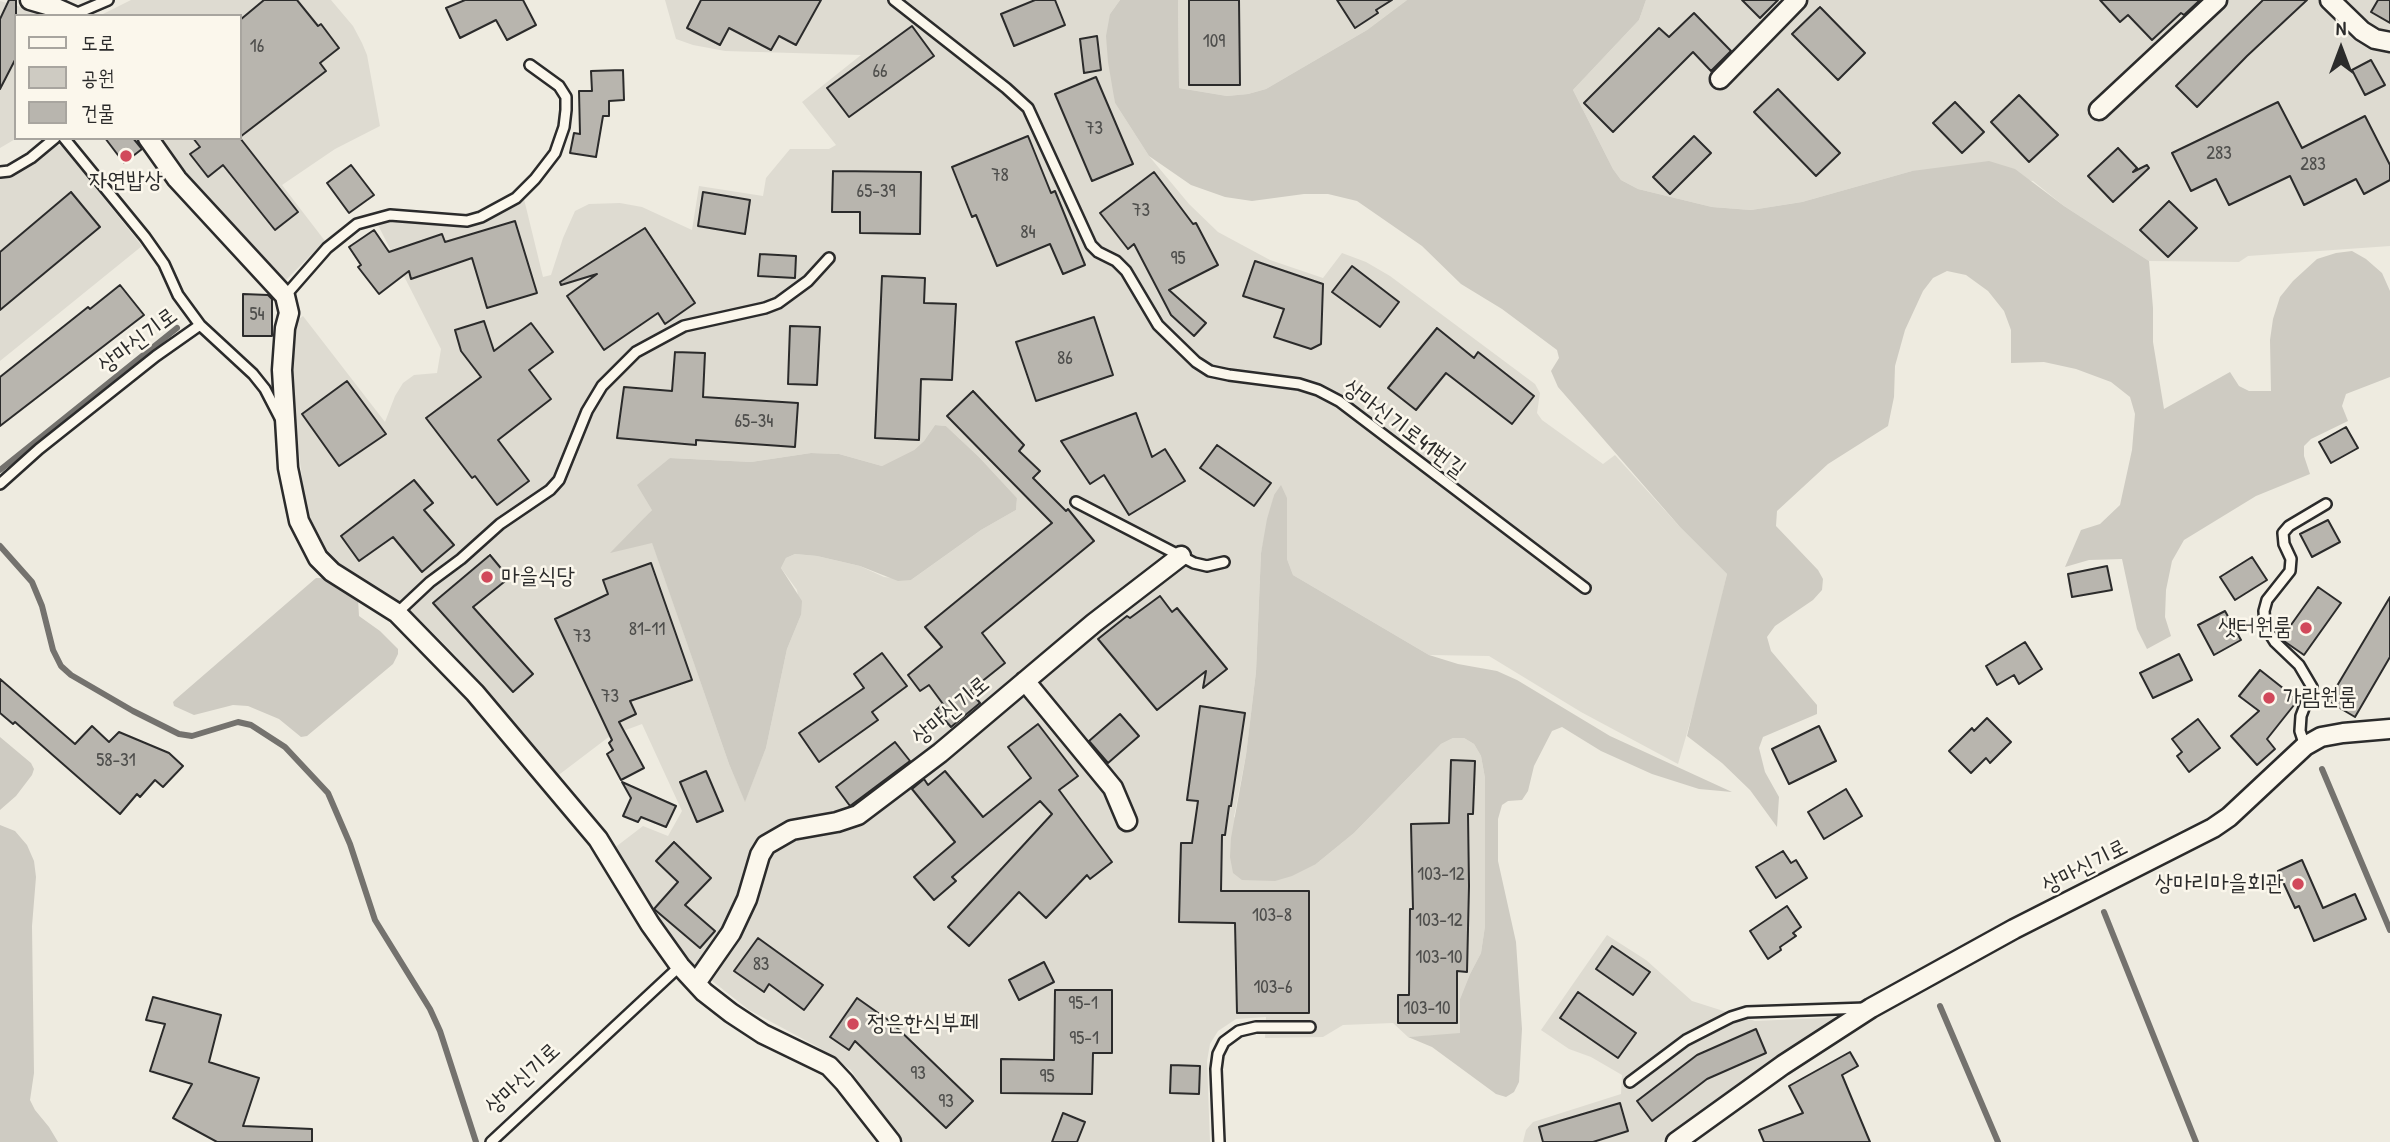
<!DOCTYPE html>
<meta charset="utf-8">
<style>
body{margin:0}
#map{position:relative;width:2390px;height:1142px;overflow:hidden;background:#eeebe0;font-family:"Patrick Hand","Poor Story",sans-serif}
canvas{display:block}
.legend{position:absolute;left:14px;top:14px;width:228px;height:126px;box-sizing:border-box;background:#fbf7ec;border:2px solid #a8a59f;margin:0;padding:9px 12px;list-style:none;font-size:21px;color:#2b2b2b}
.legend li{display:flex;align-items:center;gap:14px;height:35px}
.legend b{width:35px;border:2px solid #a8a59f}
.north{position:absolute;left:2306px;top:14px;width:70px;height:70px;-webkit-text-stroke:5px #fbf7ec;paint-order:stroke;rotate:0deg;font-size:19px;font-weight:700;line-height:28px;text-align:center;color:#2b2b2b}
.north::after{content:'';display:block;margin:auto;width:24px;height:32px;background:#2b2b2b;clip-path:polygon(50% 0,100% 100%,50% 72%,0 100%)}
</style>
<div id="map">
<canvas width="2390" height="1142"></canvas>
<ul class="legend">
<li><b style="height:9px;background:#fbf7ec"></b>도로</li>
<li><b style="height:19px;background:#cecbc2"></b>공원</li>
<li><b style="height:19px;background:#b8b5ae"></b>건물</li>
</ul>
<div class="north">N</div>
</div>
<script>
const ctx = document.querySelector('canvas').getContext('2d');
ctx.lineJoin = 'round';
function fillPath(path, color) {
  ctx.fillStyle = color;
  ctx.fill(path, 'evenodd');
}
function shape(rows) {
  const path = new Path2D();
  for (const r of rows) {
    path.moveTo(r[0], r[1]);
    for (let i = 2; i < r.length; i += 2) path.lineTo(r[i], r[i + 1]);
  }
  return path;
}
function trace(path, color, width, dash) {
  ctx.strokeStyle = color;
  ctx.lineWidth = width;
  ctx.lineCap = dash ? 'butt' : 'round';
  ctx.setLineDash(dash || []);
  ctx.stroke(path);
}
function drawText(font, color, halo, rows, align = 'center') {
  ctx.font = font + ' "Patrick Hand","Poor Story",sans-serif';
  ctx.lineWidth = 5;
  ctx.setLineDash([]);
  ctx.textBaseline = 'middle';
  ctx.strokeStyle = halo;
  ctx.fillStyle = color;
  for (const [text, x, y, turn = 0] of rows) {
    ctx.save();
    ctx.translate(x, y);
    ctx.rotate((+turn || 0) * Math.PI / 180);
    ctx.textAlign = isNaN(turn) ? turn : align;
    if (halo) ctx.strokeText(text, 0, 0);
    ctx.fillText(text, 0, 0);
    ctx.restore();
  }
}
const built = shape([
 [131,0,331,0,353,26,362,43,367,55,380,126,335,149,282,185,325,241,286,280,281,279,181,176,154,138,240,138,240,16,99,16],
 [665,0,1120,0,1110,14,1115,103,1149,156,1189,204,1218,232,1270,260,1323,278,1342,253,1366,262,1390,276,1535,384,1540,393,1537,413,1542,420,1603,464,1615,455,1680,527,1727,574,1705,671,1678,764,1581,712,1489,656,1429,655,1293,575,1287,559,1286,536,1274,495,1261,553,1256,672,1246,755,1234,817,1316,864,1354,833,1441,744,1453,738,1464,738,1474,744,1481,756,1485,778,1485,926,1481,953,1470,974,1460,999,1460,1034,1408,1037,1393,1023,1343,1025,1323,1037,1265,1038,1266,1017,1236,1019,1218,1031,1210,1044,1207,1061,1210,1142,904,1142,896,1136,880,1115,851,1070,818,1047,749,1010,697,969,653,913,613,849,643,826,668,836,682,811,642,724,610,736,556,777,456,656,422,622,396,599,344,569,324,550,311,526,305,504,295,419,291,335,294,323,303,316,385,422,395,396,403,383,414,375,437,373,441,349,378,225,389,220,400,220,447,226,469,225,487,220,524,199,543,277,551,275,563,238,575,211,589,204,620,203,642,207,692,230,699,186,763,196,766,178,790,149,829,149,836,145,802,102,861,55,725,51,693,45,676,39],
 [935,425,946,426,979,457,1017,498,1016,510,981,530,911,580,884,577,860,566,817,556,795,554,786,558,781,568,797,590,801,615,787,649,766,748,745,801,729,764,644,519,652,510,670,458,751,462,811,453,839,454,882,466,914,450,924,441],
 [1178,0,1407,0,1367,30,1266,89,1248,94,1227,96,1179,88],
 [1646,0,2390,0,2390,246,2248,256,2239,262,2149,261,2064,206,2033,181,1912,171,1802,202,1751,210,1712,207,1638,189,1621,180,1613,169,1573,90,1639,20],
 [0,1,52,16,16,16,17,138,0,148],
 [56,145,62,146,142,246,0,361,0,178,22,171],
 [1607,935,1646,960,1692,1001,1755,1021,1846,1017,1731,1091,1661,1142,1523,1142,1526,1130,1533,1122,1621,1094,1622,1075,1591,1057,1569,1049,1541,1030]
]);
const green = shape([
 [1120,0,1178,0,1179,88,1227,96,1248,94,1266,89,1367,30,1407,0,1646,0,1639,20,1573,90,1613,169,1621,180,1638,189,1712,207,1751,210,1802,202,1912,171,1989,161,2015,169,2064,206,2149,261,2153,308,2153,342,2164,409,2230,372,2239,386,2249,391,2271,391,2270,340,2273,319,2280,297,2293,281,2317,259,2336,253,2352,251,2366,259,2382,273,2390,291,2390,377,2346,394,2342,406,2348,421,2311,439,2304,446,2304,456,2310,474,2256,496,2184,540,2172,561,2166,590,2165,617,2171,636,2147,649,2137,629,2122,559,2089,560,2065,567,2081,530,2100,524,2120,505,2132,450,2135,414,2130,397,2111,382,2076,369,2044,362,2011,363,2011,330,2004,311,1988,291,1966,275,1947,271,1933,278,1923,291,1905,330,1895,366,1894,397,1888,426,1828,464,1777,511,1776,526,1818,570,1823,579,1822,590,1813,600,1775,626,1767,637,1771,651,1817,705,1817,714,1763,737,1759,748,1765,772,1779,797,1777,827,1750,790,1722,763,1687,736,1727,574,1680,527,1558,387,1551,371,1559,358,1557,350,1502,309,1461,284,1422,246,1357,201,1328,194,1304,194,1252,201,1225,197,1191,185,1149,156,1115,103,1108,62,1106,36,1110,14],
 [935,425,946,426,979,457,1017,498,1016,510,981,530,911,580,898,581,860,566,817,556,795,554,786,558,781,568,802,601,801,615,787,649,766,748,745,802,729,764,652,543,610,553,652,510,637,485,670,458,751,462,811,453,839,454,882,466,914,450,924,441],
 [1281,485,1287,498,1287,559,1293,575,1429,655,1458,664,1497,671,1517,680,1610,736,1732,792,1699,789,1652,774,1601,751,1562,727,1552,731,1534,766,1528,791,1522,800,1508,801,1502,805,1498,819,1498,861,1516,942,1522,1029,1519,1082,1514,1092,1506,1097,1496,1094,1432,1047,1408,1037,1460,1033,1460,999,1470,974,1481,953,1485,926,1485,778,1481,756,1474,744,1464,738,1453,738,1441,744,1354,833,1316,864,1292,876,1275,881,1242,880,1233,873,1230,857,1231,838,1246,755,1256,672,1261,553,1267,519,1274,495],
 [316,578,322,578,358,599,359,616,380,631,398,649,398,654,393,664,307,736,301,737,279,719,248,706,233,705,194,715,174,706,173,702,176,699],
 [0,737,31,763,34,769,32,775,16,796,0,810],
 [0,825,15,831,27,845,34,861,36,877,32,926,34,1073,30,1100,35,1110,49,1127,58,1142,0,1142]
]);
const stream = shape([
 [0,470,177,328],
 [0,546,32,582,42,606,53,650,61,666,71,675,133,711,179,734,192,736,238,722,251,725,285,747,328,793,350,844,375,920,430,1009,440,1031,476,1142],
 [2322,769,2390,930],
 [2104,912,2196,1142],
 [1940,1006,1998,1142]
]);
const building = shape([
 [9,0,16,0,16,58,0,89,0,19,9,0],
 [264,0,297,0,318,26,321,24,339,48,320,63,326,71,240,137,240,20,264,0],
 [465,0,523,0,536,25,507,40,496,20,460,38,446,8,465,0],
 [701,0,821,0,796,45,779,36,771,50,729,28,720,45,687,28,701,0],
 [1035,0,1055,0,1065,25,1014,46,1001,14,1035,0],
 [1189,0,1239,0,1240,85,1189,85,1189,0],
 [1337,0,1392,0,1376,10,1378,13,1355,28,1337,0],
 [1742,0,1778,0,1760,18,1742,0],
 [2100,0,2200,0,2184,15,2181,13,2152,40,2128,15,2120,22,2100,0],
 [2263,0,2307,0,2247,56,2197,107,2176,86,2263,0],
 [2378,0,2390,0,2390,23,2371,12,2378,0],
 [1820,7,1865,53,1838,80,1792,34,1820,7],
 [1694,13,1731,51,1711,71,1693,52,1613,132,1584,103,1659,28,1669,37,1694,13],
 [912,26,934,56,849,117,827,88,912,26],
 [1097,36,1101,70,1084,73,1080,39,1097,36],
 [2371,60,2385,85,2365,95,2352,70,2371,60],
 [623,70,624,100,609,101,609,116,603,116,596,157,570,153,574,133,580,134,579,91,592,91,591,71,623,70],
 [1096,77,1133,164,1092,181,1055,94,1096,77],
 [1778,89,1840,153,1816,176,1754,112,1778,89],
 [2019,95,2058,135,2029,162,1991,122,2019,95],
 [1955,102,1984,132,1962,153,1933,123,1955,102],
 [2278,102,2302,148,2365,116,2390,165,2390,180,2364,194,2356,179,2304,205,2290,176,2229,205,2216,179,2191,191,2172,153,2278,102],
 [1028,136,1051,193,1055,191,1085,265,1063,274,1050,244,997,266,976,215,972,217,952,167,1028,136],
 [1694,136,1711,153,1670,194,1653,177,1694,136],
 [105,138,133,138,142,149,124,163,105,138],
 [193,138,240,138,298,212,275,230,223,165,208,177,190,154,200,147,193,138],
 [2118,148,2137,168,2133,172,2147,165,2149,168,2113,202,2088,176,2118,148],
 [351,165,374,195,349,213,327,183,351,165],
 [833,171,921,172,920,234,860,233,860,212,832,212,833,171],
 [1154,172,1193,224,1196,223,1218,265,1169,290,1206,323,1194,336,1171,315,1134,244,1128,249,1100,213,1154,172],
 [71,192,100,227,0,310,0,252,71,192],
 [703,192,750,200,745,234,698,226,703,192],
 [2169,201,2197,228,2168,257,2140,230,2169,201],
 [515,221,537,293,487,308,472,258,411,279,409,271,379,294,358,267,361,265,349,247,374,230,389,252,442,234,445,242,515,221],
 [645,228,695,303,665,324,658,313,604,350,567,296,597,274,561,285,560,282,645,228],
 [760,254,796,256,795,278,758,276,760,254],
 [1255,261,1323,284,1321,344,1311,349,1274,337,1284,309,1243,296,1255,261],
 [1352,266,1399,302,1380,327,1332,292,1352,266],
 [882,276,925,278,924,303,956,304,952,380,921,379,919,440,875,438,882,276],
 [120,285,144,315,0,426,0,377,88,307,90,309,120,285],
 [243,294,268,295,272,299,272,336,243,336,243,294],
 [1094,317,1113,375,1036,401,1016,342,1094,317],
 [484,321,494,351,531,323,553,352,529,370,551,399,498,440,529,481,497,505,475,476,472,478,426,418,481,377,461,351,455,330,484,321],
 [790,326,820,327,817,385,788,384,790,326],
 [1437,328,1474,358,1478,352,1534,396,1512,424,1446,373,1416,410,1388,388,1437,328],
 [675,352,705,353,703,397,798,403,795,447,696,440,696,445,617,438,624,387,672,391,675,352],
 [347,381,386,434,339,466,302,414,347,381],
 [973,391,1024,445,1019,451,1040,471,1033,478,1066,511,1068,509,1094,541,982,633,1005,663,970,691,980,703,951,727,936,710,943,704,929,685,920,691,908,675,942,647,925,627,1052,523,947,416,973,391],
 [1136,413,1152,457,1165,449,1185,481,1129,515,1104,475,1090,484,1061,441,1136,413],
 [2346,427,2358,448,2331,463,2319,442,2346,427],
 [1217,445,1271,483,1254,506,1200,468,1217,445],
 [414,480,433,503,424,510,454,545,422,572,393,537,359,561,341,536,414,480],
 [2328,520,2340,542,2312,557,2300,534,2328,520],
 [490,555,509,578,473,607,533,674,513,692,433,603,490,555],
 [2252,557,2267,580,2235,600,2220,577,2252,557],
 [651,563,692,680,630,701,636,714,619,722,644,768,621,780,607,754,613,750,609,743,612,740,555,619,608,594,603,580,651,563],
 [2107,566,2112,590,2072,597,2068,574,2107,566],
 [2318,587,2341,603,2304,655,2281,639,2318,587],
 [1160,596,1172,612,1177,608,1227,669,1203,688,1206,671,1157,710,1098,639,1127,616,1130,618,1160,596],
 [2390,597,2390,657,2355,717,2328,701,2390,597],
 [2225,611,2241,640,2214,655,2198,625,2225,611],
 [2025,642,2042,669,2019,684,2014,675,1997,685,1986,666,2025,642],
 [882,653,907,686,872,712,878,720,819,762,799,733,864,688,854,674,882,653],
 [2179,654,2192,680,2153,698,2140,673,2179,654],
 [2260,670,2298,700,2267,739,2275,749,2257,765,2231,736,2259,711,2239,696,2260,670],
 [0,679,75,744,92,726,109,742,119,732,169,753,183,766,163,787,155,780,140,797,137,794,120,814,15,722,13,724,0,713,0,679],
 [1200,706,1245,713,1231,806,1229,806,1225,835,1222,835,1221,891,1309,891,1309,1013,1237,1013,1235,923,1179,922,1181,843,1192,843,1198,801,1187,800,1200,706],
 [1120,714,1139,736,1108,763,1089,741,1120,714],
 [1987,718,2011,742,1990,763,1986,758,1971,773,1949,751,1972,728,1974,731,1987,718],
 [2198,719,2220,748,2189,772,2177,756,2182,752,2172,739,2198,719],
 [1038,724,1078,776,1059,790,1112,862,1090,879,1087,875,1046,918,1019,892,969,946,948,927,1052,814,1040,801,952,877,956,881,934,900,914,877,955,842,912,789,924,779,928,785,945,771,983,817,1031,778,1008,747,1038,724],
 [1819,726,1836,761,1789,784,1772,749,1819,726],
 [895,742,910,761,850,806,836,787,895,742],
 [1451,760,1475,761,1473,814,1468,814,1469,886,1467,972,1457,971,1457,1023,1398,1023,1398,995,1409,995,1410,909,1413,909,1411,824,1449,823,1451,760],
 [706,771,723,811,697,822,680,782,706,771],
 [622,782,676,806,666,827,641,817,638,822,623,816,631,798,622,782],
 [1846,789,1862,816,1824,839,1808,812,1846,789],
 [674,842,711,878,685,905,715,931,700,948,654,909,678,882,656,861,674,842],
 [1783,851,1791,863,1796,860,1807,878,1776,898,1756,867,1783,851],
 [2302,860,2323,908,2355,894,2366,919,2314,941,2299,906,2295,908,2278,871,2302,860],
 [1787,906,1801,927,1793,933,1796,936,1780,947,1781,950,1768,959,1750,931,1787,906],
 [758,938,823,985,804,1010,769,984,764,992,734,971,758,938],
 [1612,946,1650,972,1633,995,1596,969,1612,946],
 [1044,962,1054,982,1019,1000,1009,980,1044,962],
 [1055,990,1112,990,1112,1053,1093,1053,1092,1094,1001,1093,1001,1059,1054,1060,1055,990],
 [1578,992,1636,1033,1618,1058,1560,1018,1578,992],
 [153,997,221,1015,209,1062,259,1078,243,1126,312,1129,312,1142,217,1142,173,1118,192,1084,150,1071,165,1024,146,1020,153,997],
 [857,998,891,1022,973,1101,946,1128,855,1041,849,1050,830,1037,857,998],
 [1756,1029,1766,1053,1707,1079,1652,1121,1637,1101,1697,1055,1756,1029],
 [1850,1052,1858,1066,1842,1075,1870,1142,1764,1142,1759,1130,1803,1113,1789,1086,1850,1052],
 [1171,1065,1200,1066,1199,1094,1170,1093,1171,1065],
 [1620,1103,1628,1131,1593,1142,1543,1142,1539,1127,1620,1103],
 [1063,1113,1085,1122,1077,1142,1052,1142,1063,1113]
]);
const lane = shape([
 [894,0,1006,88,1028,108,1091,245,1098,252,1116,261,1126,271,1158,325,1196,362,1210,371,1229,375,1299,384,1318,390,1339,401,1585,588],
 [73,15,108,0],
 [64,138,145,237,164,264,178,295,200,325],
 [0,172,9,171,31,158,55,138],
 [285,296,327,248,357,224,390,215,467,221,481,217,516,198,535,179,555,153,564,127,566,110,566,97,559,86,530,65],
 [0,484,39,449,156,356,200,325,253,374,265,389,280,418],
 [1076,502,1194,563,1207,566,1224,562],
 [397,613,430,582,461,559,500,524,550,490,559,480,587,411,602,386,636,352,684,326,765,308,778,303,808,281,829,258],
 [2305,746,2300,731,2301,716,2312,687,2299,665,2275,642,2265,626,2264,611,2267,600,2290,571,2291,559,2284,544,2283,533,2289,526,2326,504],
 [1630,1082,1686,1040,1731,1017,1747,1012,1866,1008],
 [491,1142,680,966],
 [1219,1142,1216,1069,1218,1054,1224,1042,1239,1031,1256,1027,1310,1027]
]);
const street = shape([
 [30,0,54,7,74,16],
 [2330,0,2362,31,2375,39,2390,42],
 [1720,79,1797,0],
 [2099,110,2217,0],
 [148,138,177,179,285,296,289,313,285,328,282,370,288,468,299,521,318,558,332,572,397,613,475,693,598,839,650,924,680,966,704,992,731,1013,763,1034,829,1066,844,1082,891,1142],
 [1025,681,1113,788,1127,821],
 [696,983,731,933,747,899,760,855,766,845,792,830,837,822,858,815,940,753,1094,623,1181,556],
 [1676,1142,1783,1065,1871,1008,2014,929,2213,828,2229,817,2305,746,2321,737,2343,733,2390,729]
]);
const markers = [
 [126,156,7,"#d1495b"],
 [487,577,7,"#d1495b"],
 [2306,628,7,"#d1495b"],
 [2269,698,7,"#d1495b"],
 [2298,884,7,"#d1495b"],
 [853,1024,7,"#d1495b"]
];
const numberNames = [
 ["109",1214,42],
 ["16",257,47],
 ["66",880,72],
 ["73",1094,129],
 ["283",2219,154],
 ["283",2313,165],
 ["78",1000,176],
 ["65-39",876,192],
 ["73",1141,211],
 ["84",1028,233],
 ["95",1178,259],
 ["54",257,315],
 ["86",1065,359],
 ["65-34",754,422],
 ["81-11",647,630],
 ["73",582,637],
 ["73",610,697],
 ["58-31",116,761],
 ["103-12",1441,875],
 ["103-8",1272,916],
 ["103-12",1439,921],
 ["103-10",1439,958],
 ["83",761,965],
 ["103-6",1273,988],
 ["95-1",1083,1004],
 ["103-10",1427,1009],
 ["95-1",1084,1039],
 ["93",918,1074],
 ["95",1047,1077],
 ["93",946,1102]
];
const poiNames = [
 ["자연밥상",126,181,"center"],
 ["마을식당",501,577],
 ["샛터원룸",2292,628,"right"],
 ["가람원룸",2283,698],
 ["상마리마을회관",2284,884,"right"],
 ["정은한식부페",867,1024]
];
const streetNames = [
 ["상마신기로",138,341,-37],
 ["상마신기로41번길",1404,429,37],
 ["상마신기로",951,711,-40],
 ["상마신기로",2085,867,-27],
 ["상마신기로",523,1079,-43]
];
fillPath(built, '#dedbd1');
fillPath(green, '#cecbc2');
trace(stream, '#74726e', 6);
fillPath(building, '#b8b5ae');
trace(building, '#2b2b2b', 2);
trace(lane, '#2b2b2b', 14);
trace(street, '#2b2b2b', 23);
trace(lane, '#fbf7ec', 9);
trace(street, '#fbf7ec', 18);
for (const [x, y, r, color] of markers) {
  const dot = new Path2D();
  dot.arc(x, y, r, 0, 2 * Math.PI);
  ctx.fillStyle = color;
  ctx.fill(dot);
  trace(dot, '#fbf7ec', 2.5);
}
drawText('19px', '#4e4e4c', null, numberNames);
drawText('23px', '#2b2b2b', '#fbf7ec', poiNames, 'left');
drawText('23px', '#2b2b2b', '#fbf7ec', streetNames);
</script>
